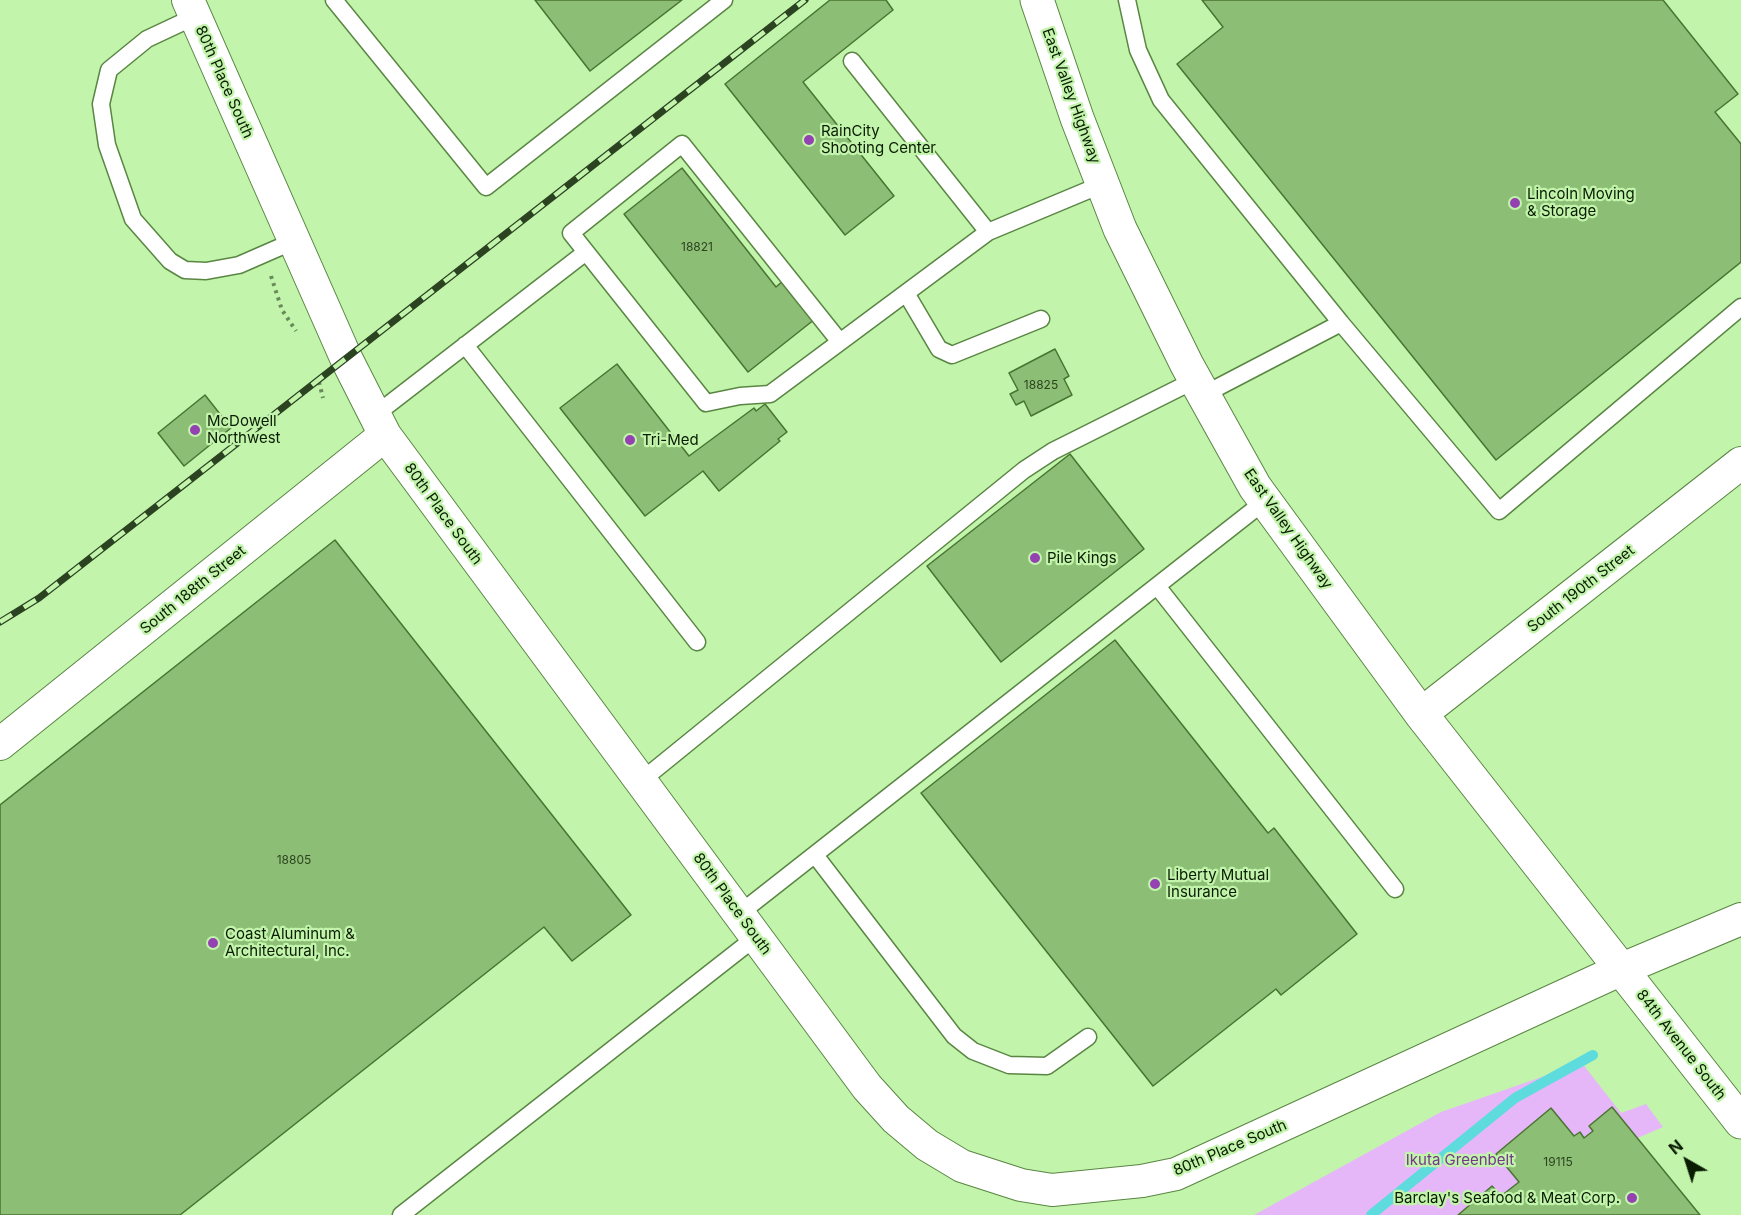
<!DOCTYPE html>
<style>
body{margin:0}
#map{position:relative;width:1741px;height:1215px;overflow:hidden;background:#c2f4ac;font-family:Inter,sans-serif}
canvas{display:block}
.north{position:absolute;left:1657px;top:1131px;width:60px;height:60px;-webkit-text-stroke:4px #c2f4ac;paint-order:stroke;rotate:321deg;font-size:16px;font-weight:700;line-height:24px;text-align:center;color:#0a1c02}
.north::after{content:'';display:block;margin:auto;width:21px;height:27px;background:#0a1c02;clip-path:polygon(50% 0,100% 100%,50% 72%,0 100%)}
</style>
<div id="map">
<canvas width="1741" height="1215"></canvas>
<div class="north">N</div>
</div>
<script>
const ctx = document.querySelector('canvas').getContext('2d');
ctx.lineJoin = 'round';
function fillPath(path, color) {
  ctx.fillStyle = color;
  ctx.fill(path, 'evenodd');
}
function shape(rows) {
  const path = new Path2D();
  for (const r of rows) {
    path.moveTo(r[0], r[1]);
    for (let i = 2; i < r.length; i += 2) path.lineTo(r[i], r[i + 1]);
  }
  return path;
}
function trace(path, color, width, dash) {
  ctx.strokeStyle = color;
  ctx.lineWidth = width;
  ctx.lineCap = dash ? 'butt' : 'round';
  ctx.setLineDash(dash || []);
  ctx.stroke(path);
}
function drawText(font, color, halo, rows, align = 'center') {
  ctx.font = font + ' Inter,sans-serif';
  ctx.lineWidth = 4.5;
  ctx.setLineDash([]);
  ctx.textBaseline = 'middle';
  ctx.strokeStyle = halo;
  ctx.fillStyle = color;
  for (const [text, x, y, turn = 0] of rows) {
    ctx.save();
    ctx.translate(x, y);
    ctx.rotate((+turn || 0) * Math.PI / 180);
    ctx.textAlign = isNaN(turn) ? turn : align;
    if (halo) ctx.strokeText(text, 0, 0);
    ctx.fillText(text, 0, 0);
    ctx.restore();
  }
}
const green = shape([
 [1582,1063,1621,1113,1646,1104,1663,1127,1460,1215,1254,1215,1441,1112]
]);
const stream = shape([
 [1371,1215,1515,1098,1593,1055]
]);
const building = shape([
 [535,0,682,0,590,71,535,0],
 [830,0,886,0,893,10,803,82,894,196,845,235,725,84,830,0],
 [1202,0,1663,0,1738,94,1715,112,1741,144,1741,262,1496,460,1177,64,1223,27,1202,0],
 [682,168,776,287,784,280,815,319,748,372,624,214,682,168],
 [1055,349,1069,376,1064,379,1072,395,1031,416,1024,401,1016,405,1010,394,1018,390,1009,373,1055,349],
 [617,364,689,456,754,408,756,411,765,404,787,432,778,439,780,441,719,491,703,471,645,516,560,408,617,364],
 [205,395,231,428,184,466,158,433,205,395],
 [1070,454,1144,549,1001,662,927,566,1070,454],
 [335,540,631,915,572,961,544,927,180,1215,0,1215,0,805,335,540],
 [1115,640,1268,833,1274,828,1357,934,1281,995,1276,989,1153,1086,921,793,1115,640],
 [1612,1107,1700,1215,1458,1215,1492,1186,1501,1196,1519,1182,1496,1154,1551,1108,1574,1136,1580,1132,1584,1138,1593,1131,1589,1126,1612,1107]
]);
const path = shape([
 [271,276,282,310,296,331],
 [319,382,323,398]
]);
const lane = shape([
 [334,0,486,187,724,0],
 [1127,0,1138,50,1161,100,1341,323],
 [196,16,147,39,109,70,101,104,107,145,133,219,170,261,185,270,206,271,239,265,294,241],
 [852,61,988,232],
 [906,293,939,349,952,355,1041,319],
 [840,342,682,144,571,233,706,403,740,396,770,394,988,232,1103,184],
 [465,345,697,642],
 [1203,395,1341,323,1499,511,1741,307],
 [375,415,586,252],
 [1157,586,1395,889],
 [641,781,1024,470,1053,451,1195,380],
 [815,855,954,1036,973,1051,1009,1065,1047,1066,1088,1037],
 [739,914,1265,501],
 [401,1215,756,937]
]);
const street = shape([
 [188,0,346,358,385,435,867,1087,896,1119,927,1145,962,1166,1021,1185,1052,1190,1142,1181,1176,1174,1622,969,1741,919],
 [1421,714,1741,463],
 [0,744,385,435]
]);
const secondary = shape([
 [1037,0,1077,118,1120,229,1187,365,1255,487,1421,714,1741,1122]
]);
const rail = shape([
 [0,622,39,598,805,0]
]);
const markers = [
 [809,140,6,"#9442b1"],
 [1515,203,6,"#9442b1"],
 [195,430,6,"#9442b1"],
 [630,440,6,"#9442b1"],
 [1035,558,6,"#9442b1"],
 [1155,884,6,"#9442b1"],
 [213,943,6,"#9442b1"],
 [1632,1198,6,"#9442b1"]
];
const numberNames = [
 ["18821",697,247],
 ["18825",1041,385],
 ["18805",294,860],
 ["19115",1558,1162]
];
const streetNames = [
 ["80th Place South",224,82,66],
 ["East Valley Highway",1071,96,70],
 ["80th Place South",443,514,54],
 ["East Valley Highway",1288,529,55],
 ["South 190th Street",1581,589,-38],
 ["South 188th Street",193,590,-39],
 ["80th Place South",732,904,54],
 ["84th Avenue South",1681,1045,52],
 ["80th Place South",1230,1148,-23]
];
const poiNames = [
 ["RainCity",821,131],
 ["Shooting Center",821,148],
 ["Lincoln Moving",1527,194],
 ["& Storage",1527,211],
 ["McDowell",207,421],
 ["Northwest",207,438],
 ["Tri-Med",642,440],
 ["Pile Kings",1047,558],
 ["Liberty Mutual",1167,875],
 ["Insurance",1167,892],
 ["Coast Aluminum &",225,934],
 ["Architectural, Inc.",225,951],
 ["Barclay's Seafood & Meat Corp.",1620,1198,"right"]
];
const parkNames = [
 ["Ikuta Greenbelt",1460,1160]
];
fillPath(green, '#e6b7f8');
trace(stream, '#5ddbdd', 10);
fillPath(building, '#8dbe76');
trace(building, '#497432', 1.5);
trace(lane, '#5a8643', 19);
trace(street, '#5a8643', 34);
trace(secondary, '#5a8643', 35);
trace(path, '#688b59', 4, [3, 4.5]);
trace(lane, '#fff', 16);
trace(street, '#fff', 32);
trace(secondary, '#fff', 33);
trace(rail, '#2b4321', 7);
trace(rail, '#c2f4ac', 4.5, [14]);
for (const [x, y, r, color] of markers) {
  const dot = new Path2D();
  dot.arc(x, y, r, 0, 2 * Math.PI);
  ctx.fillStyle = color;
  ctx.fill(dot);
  trace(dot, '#c2f4ac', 2);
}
drawText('12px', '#2b441f', null, numberNames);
drawText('15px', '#0a1c02', '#c2f4ac', streetNames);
drawText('15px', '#0a1c02', '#c2f4ac', poiNames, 'left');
drawText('15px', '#74378a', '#c2f4ac', parkNames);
</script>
